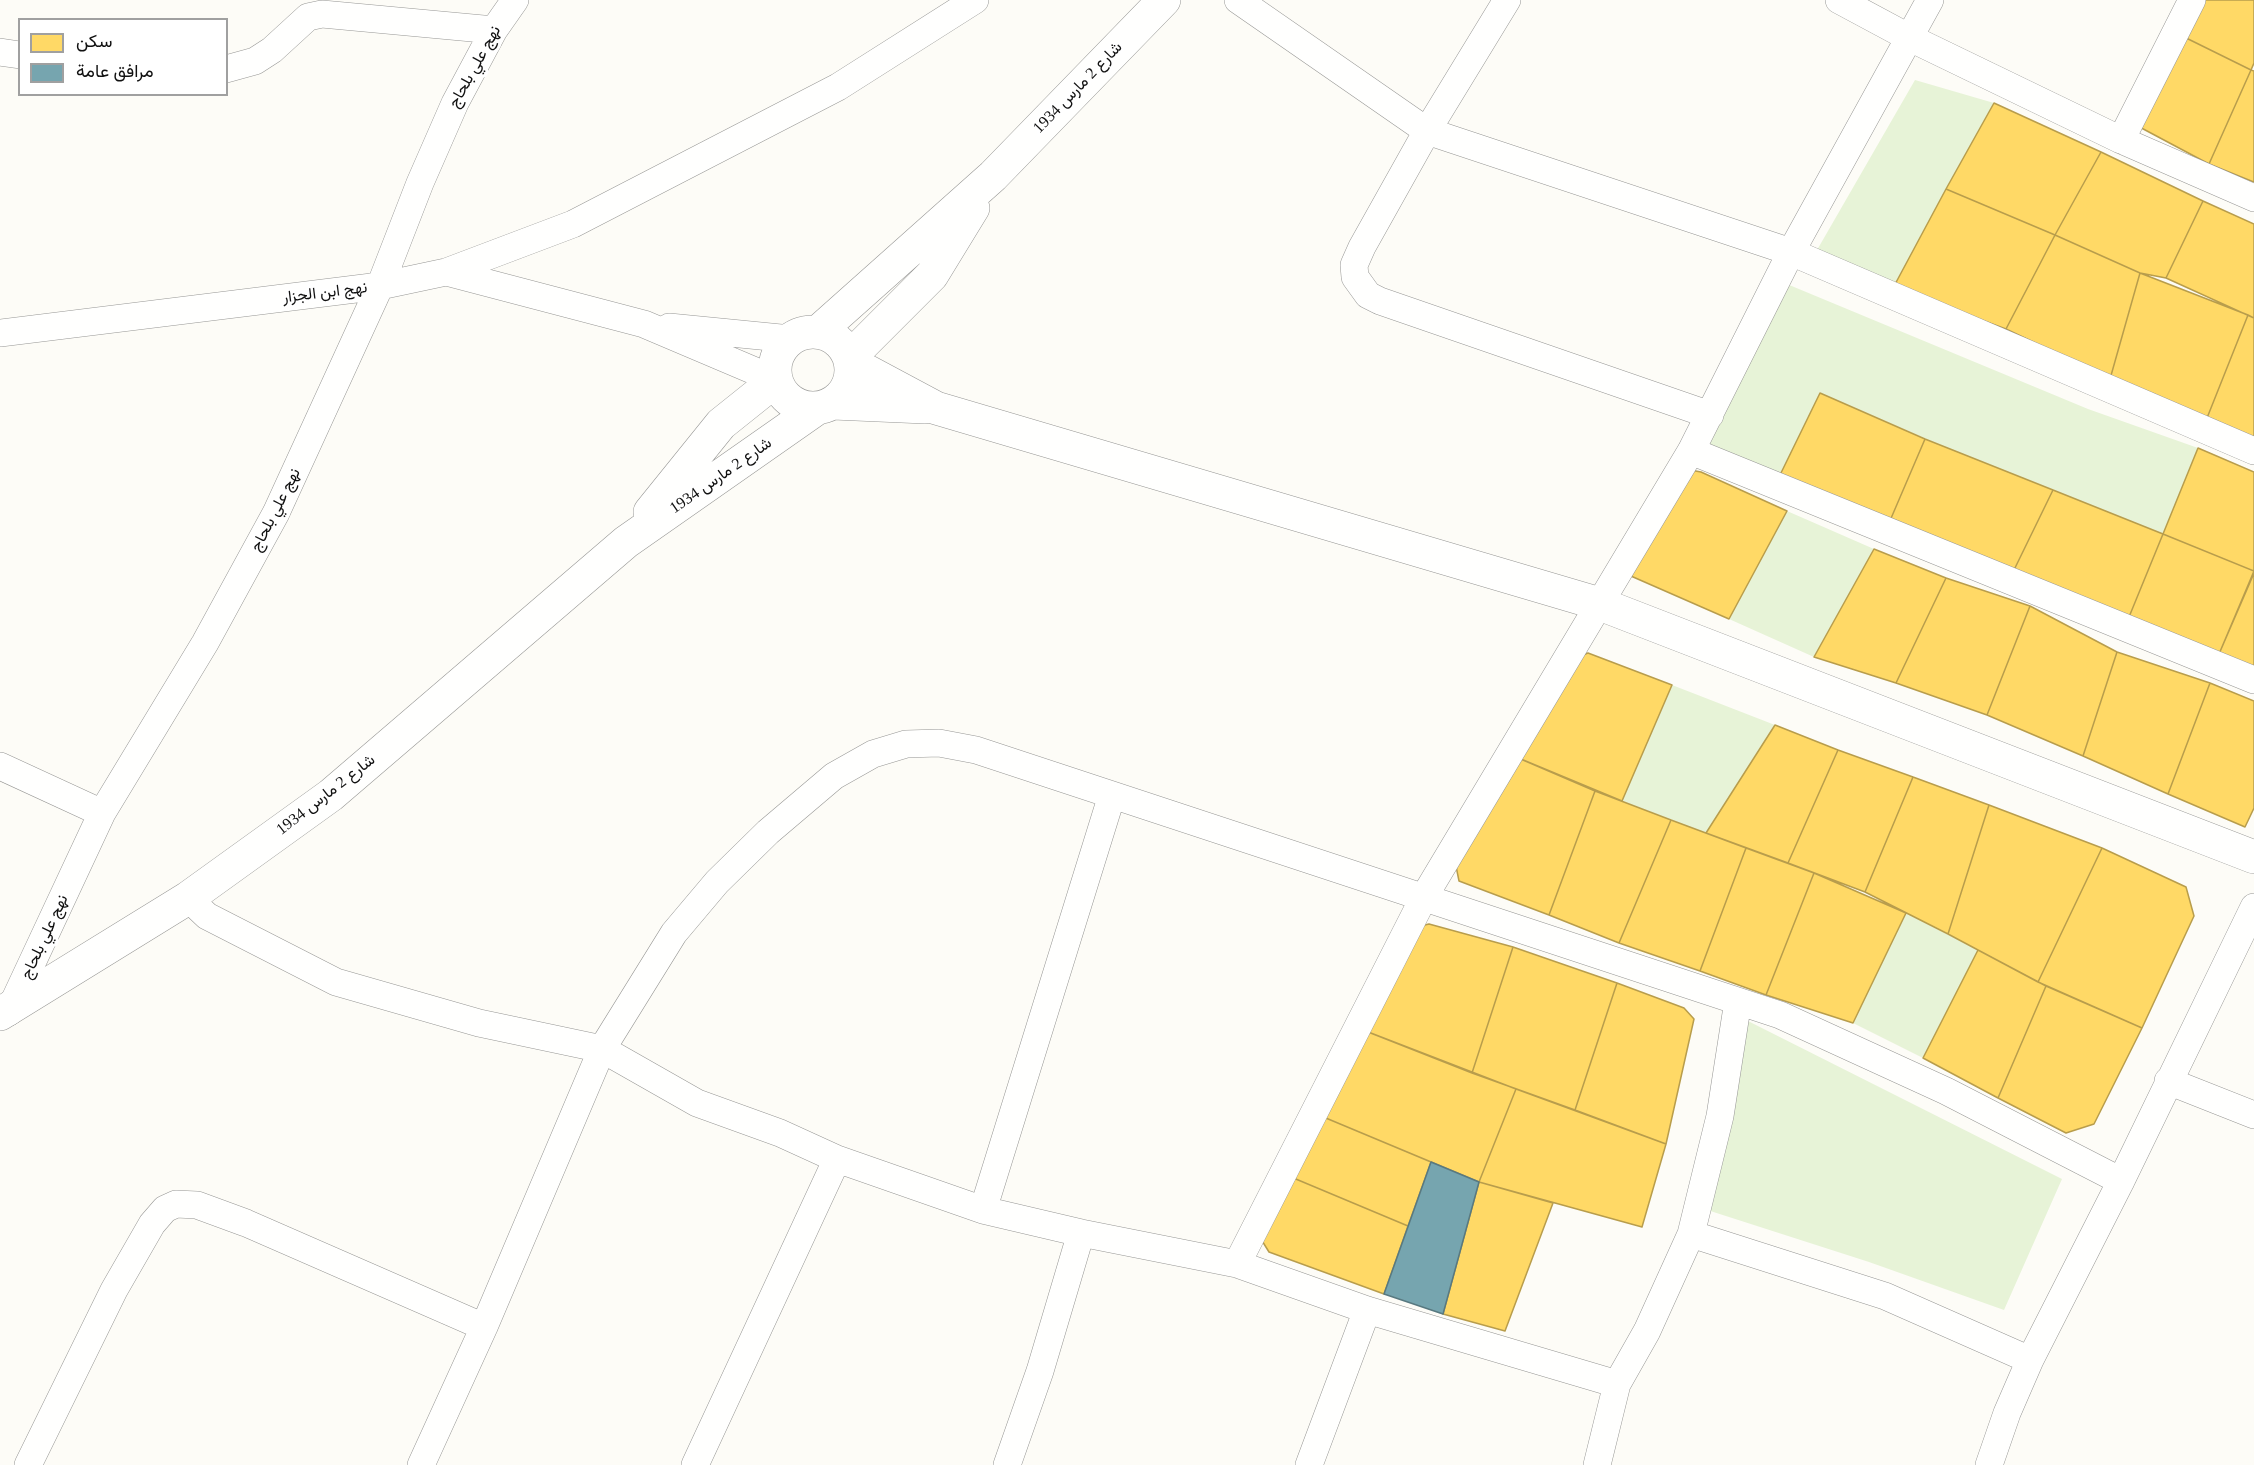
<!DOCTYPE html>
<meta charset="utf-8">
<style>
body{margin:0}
#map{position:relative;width:2254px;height:1465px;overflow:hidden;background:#fdfcf7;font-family:"Times New Roman",Vazirmatn,serif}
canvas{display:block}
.legend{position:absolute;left:18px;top:18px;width:210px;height:78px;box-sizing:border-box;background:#fff;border:2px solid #a0a0a0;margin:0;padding:8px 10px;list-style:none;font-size:18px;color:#111}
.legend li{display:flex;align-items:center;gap:12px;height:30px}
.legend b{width:30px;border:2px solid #a0a0a0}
</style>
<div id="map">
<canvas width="2254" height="1465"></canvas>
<ul class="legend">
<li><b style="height:16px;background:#ffd966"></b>سكن</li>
<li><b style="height:16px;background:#76a5af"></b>مرافق عامة</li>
</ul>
</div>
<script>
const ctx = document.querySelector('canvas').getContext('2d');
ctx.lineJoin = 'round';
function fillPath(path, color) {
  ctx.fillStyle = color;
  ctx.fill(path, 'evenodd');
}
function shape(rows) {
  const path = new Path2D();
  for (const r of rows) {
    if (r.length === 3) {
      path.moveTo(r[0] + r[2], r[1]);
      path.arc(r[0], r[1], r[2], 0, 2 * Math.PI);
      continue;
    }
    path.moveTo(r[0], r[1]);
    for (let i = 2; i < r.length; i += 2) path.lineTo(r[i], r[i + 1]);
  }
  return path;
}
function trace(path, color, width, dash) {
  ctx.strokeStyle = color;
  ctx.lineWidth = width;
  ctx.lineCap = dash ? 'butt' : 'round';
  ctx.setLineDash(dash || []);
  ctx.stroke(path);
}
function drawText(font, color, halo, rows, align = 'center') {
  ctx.font = font + ' "Times New Roman",Vazirmatn,serif';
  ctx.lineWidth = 6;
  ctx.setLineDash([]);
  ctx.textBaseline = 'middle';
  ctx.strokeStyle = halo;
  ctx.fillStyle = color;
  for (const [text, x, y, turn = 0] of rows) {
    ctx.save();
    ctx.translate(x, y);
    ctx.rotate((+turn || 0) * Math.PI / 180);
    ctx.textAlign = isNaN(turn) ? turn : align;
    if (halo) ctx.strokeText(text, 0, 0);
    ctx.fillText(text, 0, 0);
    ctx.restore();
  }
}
const green = shape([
 [1915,80,1994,103,1893,288,1813,257],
 [1782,282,2088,409,2198,448,2163,534,1938,444,1820,393,1779,477,1710,447,1705,438],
 [1787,511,1874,549,1814,657,1729,619],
 [1672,685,1775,725,1706,833,1622,801],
 [1906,913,1978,950,1923,1058,1853,1023],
 [1742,1018,2062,1179,2004,1310,1869,1262,1701,1208]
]);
const homes = shape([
 [2196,0,2254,0,2254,63,2251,70,2176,33,2196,0],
 [2176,33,2251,70,2209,164,2132,123,2176,33],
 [2251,70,2254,71,2254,182,2209,164,2251,70],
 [1994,103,2101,152,2055,235,1946,189,1994,103],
 [2101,152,2203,201,2166,278,2140,273,2055,235,2101,152],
 [1946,189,2055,235,2006,329,1893,288,1946,189],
 [2203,201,2254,224,2254,318,2166,278,2203,201],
 [2055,235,2140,273,2110,379,2006,329,2055,235],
 [2140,273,2248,315,2207,418,2110,379,2140,273],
 [2248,315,2254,318,2254,438,2207,418,2248,315],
 [1820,393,1925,439,1889,523,1779,477,1820,393],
 [1925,439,2053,490,2013,572,1889,523,1925,439],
 [2198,448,2254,472,2254,571,2163,534,2198,448],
 [1685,469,1701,472,1787,511,1729,619,1624,573,1685,469],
 [2053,490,2163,534,2129,617,2013,572,2053,490],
 [2163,534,2254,571,2219,654,2129,617,2163,534],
 [1874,549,1946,578,1896,683,1814,657,1874,549],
 [2254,573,2254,670,2219,654,2254,573],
 [1946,578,2030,606,1987,715,1896,683,1946,578],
 [2030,606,2117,652,2083,756,1987,715,2030,606],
 [2117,652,2210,683,2168,794,2083,756,2117,652],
 [1588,653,1672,685,1622,801,1516,757,1575,658,1588,653],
 [2210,683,2254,701,2254,808,2245,827,2168,794,2210,683],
 [1775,725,1838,750,1788,863,1706,833,1775,725],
 [1838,750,1913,777,1865,892,1788,863,1838,750],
 [1516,757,1595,791,1549,915,1459,881,1455,861,1516,757],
 [1913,777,1989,805,1948,934,1865,892,1913,777],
 [1595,791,1671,820,1619,943,1549,915,1595,791],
 [1989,805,2102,848,2038,982,1948,934,1989,805],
 [1671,820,1746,848,1700,971,1619,943,1671,820],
 [1746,848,1814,873,1766,995,1700,971,1746,848],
 [2102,848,2186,887,2194,916,2142,1028,2038,982,2102,848],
 [1814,873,1906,913,1853,1023,1766,995,1814,873],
 [1429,924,1513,947,1472,1073,1363,1030,1412,928,1429,924],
 [1513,947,1617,983,1575,1110,1472,1073,1513,947],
 [1978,950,2046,986,1998,1098,1923,1058,1978,950],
 [1617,983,1684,1008,1694,1019,1666,1144,1575,1110,1617,983],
 [2046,986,2142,1028,2094,1124,2066,1133,1998,1098,2046,986],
 [1363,1030,1516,1089,1479,1182,1321,1116,1363,1030],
 [1516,1089,1666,1144,1642,1227,1479,1182,1516,1089],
 [1321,1116,1431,1162,1408,1226,1291,1177,1321,1116],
 [1291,1177,1408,1226,1384,1294,1269,1252,1256,1231,1291,1177],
 [1479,1182,1553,1203,1505,1331,1443,1314,1479,1182]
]);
const public = shape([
 [1431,1162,1479,1182,1443,1314,1384,1294,1431,1162]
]);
const minor = shape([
 [1238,0,1427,131,1791,252,2254,451],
 [1507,0,1427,131,1362,247,1354,265,1355,277,1368,295,1380,301,1710,415],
 [1839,0,1908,37,2121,140,2254,198],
 [0,52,20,55],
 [226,69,255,61,272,50,308,17,322,14,494,30],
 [2121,140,2192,0],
 [446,272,573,224,838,87,975,0],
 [669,327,791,339],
 [0,333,380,286,446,272,644,324,776,380],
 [1691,451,2254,680],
 [0,766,102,813],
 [188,898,207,916,336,982,479,1023,602,1049,697,1103,780,1133,837,1159,983,1210,1081,1233,1237,1264,1367,1310,1617,1384],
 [9,1012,102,813,205,643,276,513,380,286,420,183,455,103,494,30,515,0],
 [2168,1081,2254,1115],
 [983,1210,1112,795],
 [1691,1234,1885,1296,2030,1360],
 [1237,1264,1424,897,1691,451,1791,252,1930,0],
 [28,1465,114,1290,152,1224,165,1209,176,1204,197,1205,246,1223,484,1327],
 [421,1465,484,1327,602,1049,674,933,717,882,768,832,834,776,873,754,906,744,939,743,976,750,1780,1015,1946,1091,2121,1181],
 [695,1465,837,1159],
 [1007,1465,1040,1371,1081,1233],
 [1309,1465,1367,1310],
 [1597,1465,1617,1384,1647,1331,1691,1234,1720,1116,1738,1001],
 [1989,1465,2007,1413,2030,1360,2121,1181,2254,907]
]);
const tertiary = shape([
 [813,370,38],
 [818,332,993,176,1164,0],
 [849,358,932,275,973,208],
 [850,362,936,408,1600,604,2254,857],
 [833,403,925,407],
 [650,512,721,424,776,380],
 [0,1014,188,898,331,795,626,542,816,409]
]);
const streetNames = [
 ["نهج علي بلحاج",475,67,-61],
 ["شارع 2 مارس 1934",1078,88,-46],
 ["نهج ابن الجزار",325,293,-7],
 ["شارع 2 مارس 1934",721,476,-35],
 ["نهج علي بلحاج",276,510,-63],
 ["شارع 2 مارس 1934",326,795,-38],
 ["نهج علي بلحاج",45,937,-65]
];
fillPath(green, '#e7f3d7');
fillPath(homes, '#ffd966');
trace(homes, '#b89d4c', 1.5);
fillPath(public, '#76a5af');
trace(public, '#587980', 1.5);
trace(minor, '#979795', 28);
trace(tertiary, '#979795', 34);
trace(minor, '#fffffe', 27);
trace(tertiary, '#fffffe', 33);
drawText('16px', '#111', '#fff', streetNames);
</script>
